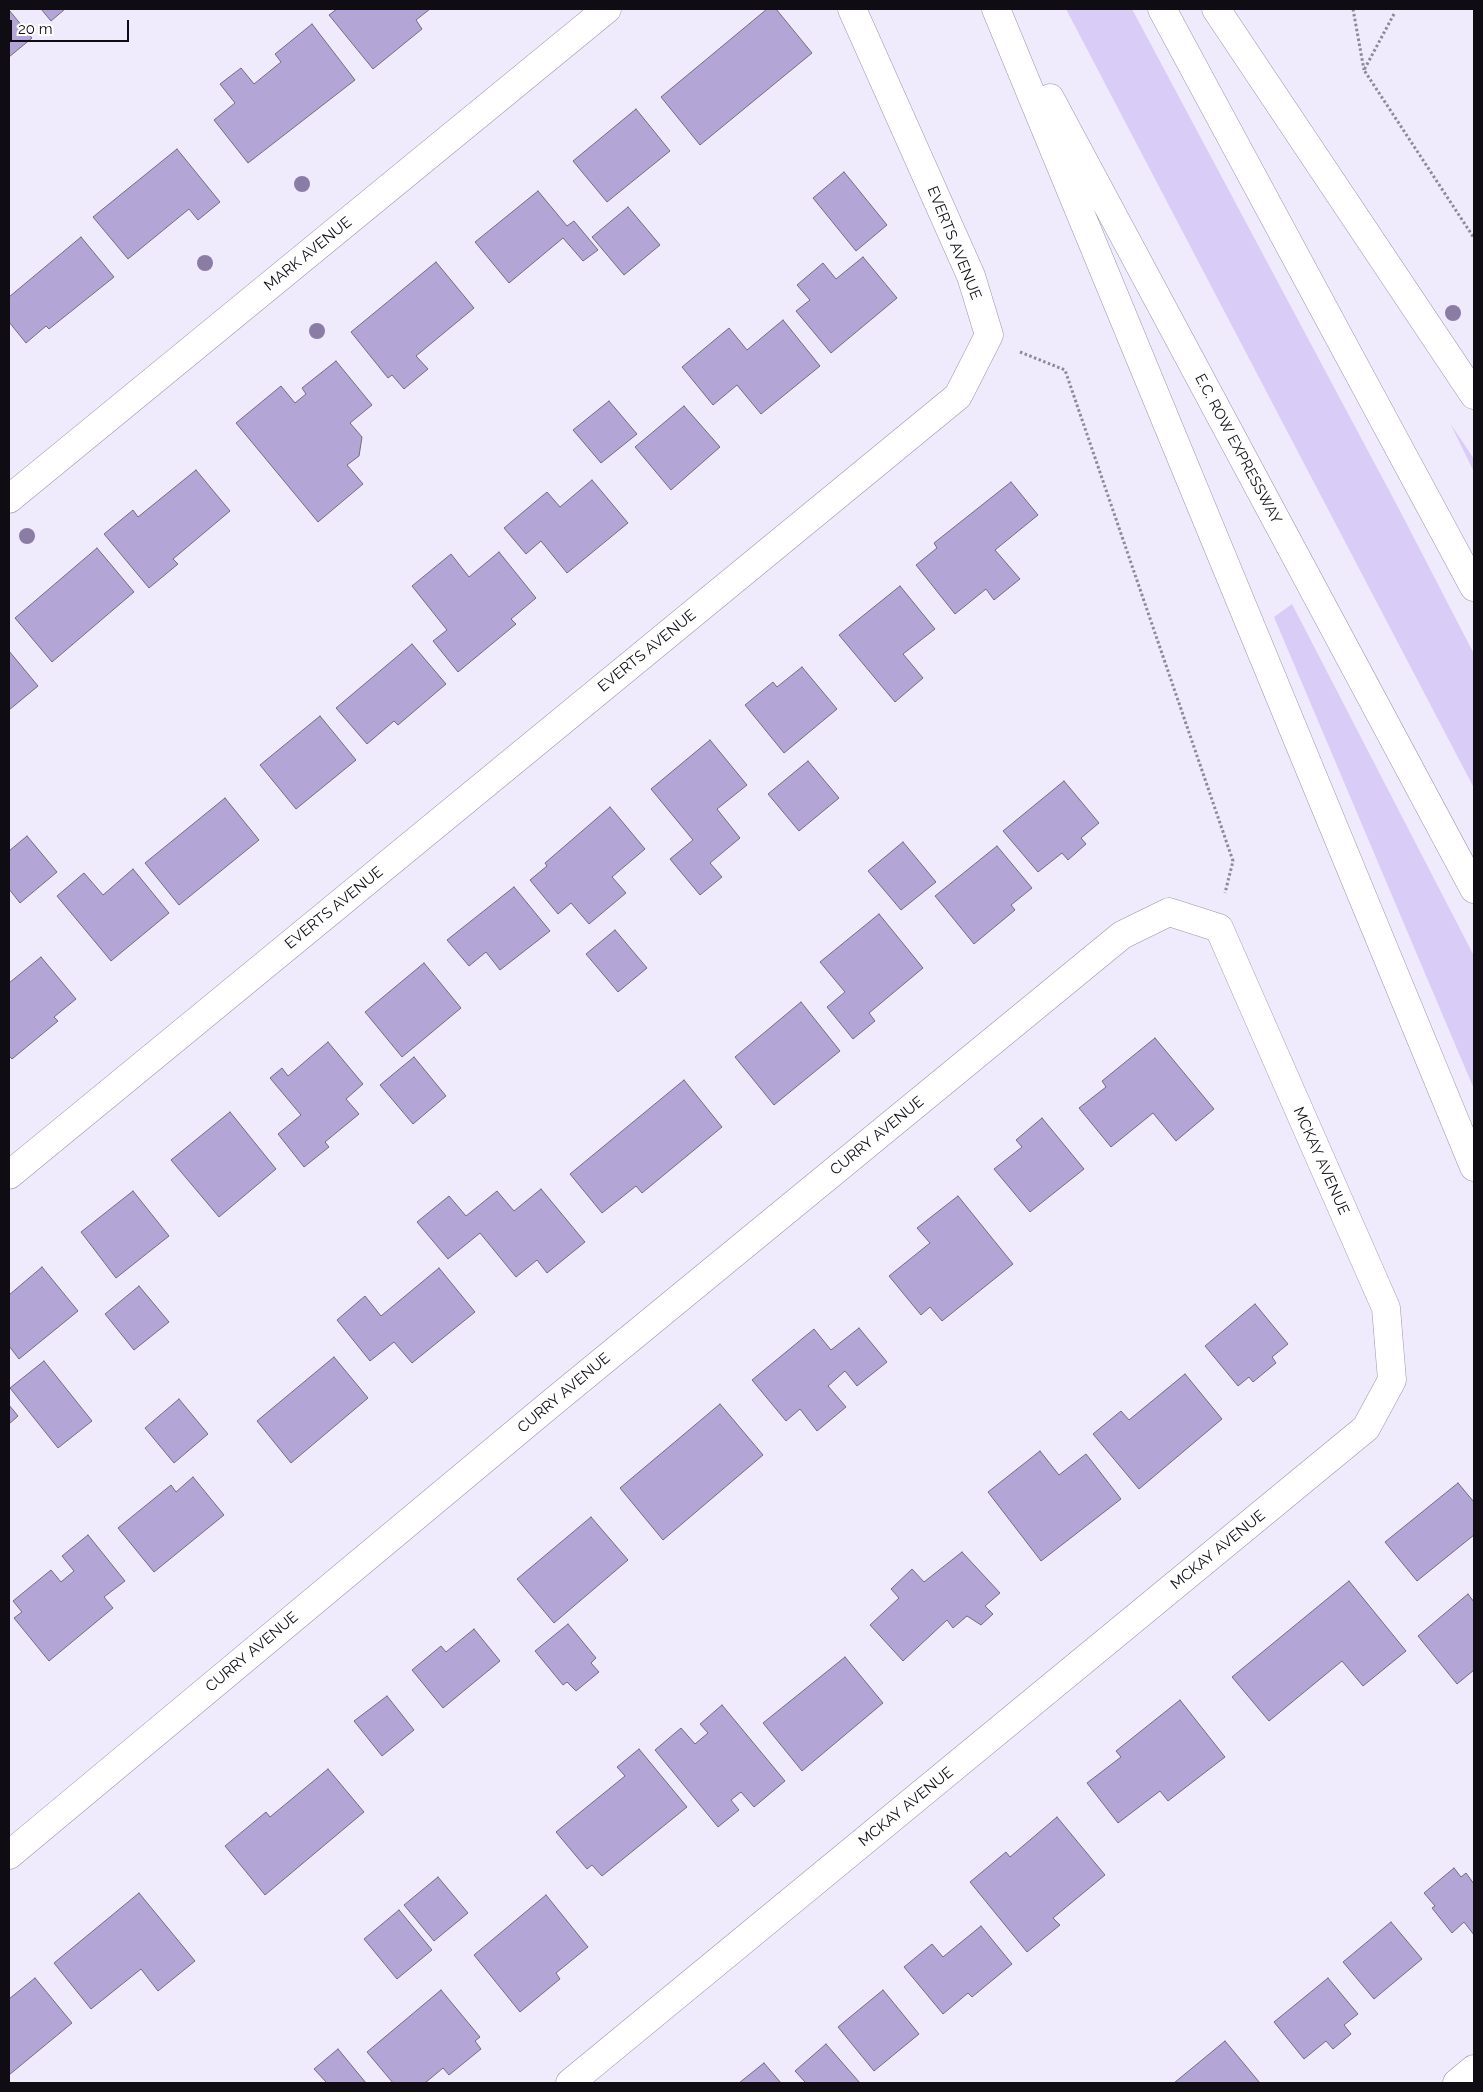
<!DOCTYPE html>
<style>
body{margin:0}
#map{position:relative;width:1483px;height:2092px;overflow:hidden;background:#efeafc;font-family:Raleway,sans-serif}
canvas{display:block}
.frame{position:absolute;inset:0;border:10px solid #0f0d13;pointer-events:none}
.scale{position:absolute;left:10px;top:20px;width:119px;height:22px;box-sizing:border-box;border:2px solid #0f0d13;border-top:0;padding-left:6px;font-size:15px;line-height:18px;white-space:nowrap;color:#0f0d13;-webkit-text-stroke:4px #fff;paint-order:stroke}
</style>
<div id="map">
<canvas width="1483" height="2092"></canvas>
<div class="frame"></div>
<div class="scale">20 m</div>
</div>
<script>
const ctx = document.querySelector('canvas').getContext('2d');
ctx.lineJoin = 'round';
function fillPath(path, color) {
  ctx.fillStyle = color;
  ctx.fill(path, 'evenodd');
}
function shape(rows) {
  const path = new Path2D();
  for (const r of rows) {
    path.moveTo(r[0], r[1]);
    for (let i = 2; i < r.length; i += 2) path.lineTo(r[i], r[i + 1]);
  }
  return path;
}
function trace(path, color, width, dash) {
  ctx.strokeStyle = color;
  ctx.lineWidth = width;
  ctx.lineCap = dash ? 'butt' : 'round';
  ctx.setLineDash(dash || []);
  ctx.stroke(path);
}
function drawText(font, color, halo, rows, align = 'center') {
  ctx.font = font + ' Raleway,sans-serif';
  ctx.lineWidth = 4;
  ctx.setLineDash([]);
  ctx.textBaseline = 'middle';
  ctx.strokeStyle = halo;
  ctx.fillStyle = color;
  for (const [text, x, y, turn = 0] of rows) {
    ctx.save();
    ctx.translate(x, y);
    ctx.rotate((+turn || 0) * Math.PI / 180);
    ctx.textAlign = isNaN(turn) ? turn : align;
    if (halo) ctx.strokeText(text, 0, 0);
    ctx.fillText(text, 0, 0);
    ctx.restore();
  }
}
const green = shape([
 [1066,9,1132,9,1399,509,1474,654,1474,788],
 [1450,423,1474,459,1474,472],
 [1292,604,1474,956,1474,1089,1274,617]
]);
const building = shape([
 [41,9,65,9,51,21,41,9],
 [337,9,430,9,416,20,422,29,373,69,329,15,337,9],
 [767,9,776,9,812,53,700,145,661,97,767,9],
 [9,10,32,38,9,57,9,10],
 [312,24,355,80,248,163,214,120,235,103,220,84,241,68,254,84,281,62,275,54,312,24],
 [636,109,670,151,607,202,573,161,636,109],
 [177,149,220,202,198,220,189,209,128,259,93,217,177,149],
 [844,172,887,225,856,251,813,198,844,172],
 [538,191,567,226,574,221,598,250,583,261,563,238,509,283,475,242,538,191],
 [628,207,660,245,624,275,592,237,628,207],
 [81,237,114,277,49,329,46,326,26,343,9,322,9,297,81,237],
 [863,257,897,298,831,353,796,311,810,300,797,285,823,263,836,279,863,257],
 [436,262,474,308,416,356,428,369,404,389,392,375,388,378,351,332,436,262],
 [783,320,820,366,761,414,737,385,713,405,682,367,729,328,747,350,783,320],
 [336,361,372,405,350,423,362,437,359,456,347,465,363,484,318,522,236,423,281,386,295,403,306,394,302,388,336,361],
 [609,401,637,434,601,463,573,430,609,401],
 [684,406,720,447,671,490,635,447,684,406],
 [196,470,230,511,173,559,178,564,149,588,104,534,133,510,138,517,196,470],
 [592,480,628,523,567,573,541,541,526,554,504,528,547,492,560,507,592,480],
 [1011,482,1038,515,995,550,1020,579,994,600,986,589,955,614,916,565,937,548,934,543,1011,482],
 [97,548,134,592,52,662,15,618,97,548],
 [499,552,536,598,511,619,516,624,458,672,433,641,447,630,412,586,451,554,469,577,499,552],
 [900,586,935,629,903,654,923,678,895,702,839,635,900,586],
 [412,644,446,684,398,725,394,721,367,744,336,708,412,644],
 [9,651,38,686,9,710,9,651],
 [802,667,837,709,784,753,745,705,773,682,777,687,802,667],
 [320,716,356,760,296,809,260,765,320,716],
 [710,740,747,785,717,809,740,838,710,863,722,877,700,895,670,859,693,840,651,789,710,740],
 [808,761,839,798,799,831,768,794,808,761],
 [1064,781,1099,823,1081,838,1086,844,1068,860,1062,853,1038,872,1003,831,1064,781],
 [225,798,259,840,179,905,145,863,225,798],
 [610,807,645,849,612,877,626,893,589,924,571,903,558,914,530,880,547,866,545,863,610,807],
 [27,836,57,872,20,903,9,889,9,851,27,836],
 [903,842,936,882,901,910,868,871,903,842],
 [997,846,1032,888,1011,905,1015,910,974,944,935,896,997,846],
 [133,869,169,913,111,961,57,896,84,873,103,895,133,869],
 [514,887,550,931,500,970,486,952,469,966,447,940,514,887],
 [879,914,923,968,869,1013,875,1021,853,1039,827,1007,845,992,820,962,879,914],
 [615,930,647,968,618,992,586,954,615,930],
 [41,957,76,999,54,1017,58,1021,12,1059,9,1056,9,983,41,957],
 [424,963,461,1008,402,1057,365,1012,424,963],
 [801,1002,840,1051,774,1105,735,1057,801,1002],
 [1155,1038,1214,1109,1176,1141,1153,1113,1111,1147,1079,1108,1106,1087,1102,1081,1155,1038],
 [328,1042,363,1084,346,1099,359,1114,325,1142,329,1147,304,1167,278,1134,301,1115,270,1078,282,1068,288,1076,328,1042],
 [414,1057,446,1096,413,1124,380,1085,414,1057],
 [684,1080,722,1127,642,1193,636,1186,602,1213,570,1174,684,1080],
 [230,1112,276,1169,219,1217,171,1160,230,1112],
 [1042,1118,1084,1169,1030,1212,994,1169,1022,1147,1016,1140,1042,1118],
 [541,1189,585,1242,547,1273,537,1260,516,1277,480,1233,448,1259,417,1222,449,1196,466,1216,497,1191,514,1211,541,1189],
 [133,1191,169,1236,116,1278,81,1232,133,1191],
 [958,1196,1013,1264,942,1321,930,1307,921,1315,889,1276,930,1243,917,1228,958,1196],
 [42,1267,78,1311,19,1359,9,1346,9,1295,42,1267],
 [439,1268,475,1312,412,1363,394,1342,370,1361,337,1320,365,1296,381,1316,439,1268],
 [139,1286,169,1322,134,1350,105,1314,139,1286],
 [1255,1304,1288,1344,1272,1357,1276,1363,1253,1382,1249,1377,1238,1386,1205,1346,1255,1304],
 [859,1328,887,1362,857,1386,845,1371,828,1386,846,1407,817,1431,800,1409,786,1421,752,1380,814,1329,831,1350,859,1328],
 [334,1357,368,1398,291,1463,257,1421,334,1357],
 [44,1361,92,1421,58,1448,10,1388,44,1361],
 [1185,1374,1222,1419,1139,1489,1093,1434,1121,1411,1129,1420,1185,1374],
 [179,1399,208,1434,174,1463,145,1428,179,1399],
 [720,1404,763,1455,663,1540,620,1488,720,1404],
 [9,1405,18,1416,9,1424,9,1405],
 [1040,1451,1059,1475,1086,1454,1121,1499,1041,1561,988,1492,1040,1451],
 [193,1477,224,1515,154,1572,118,1528,171,1485,176,1492,193,1477],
 [1458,1483,1474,1502,1474,1535,1417,1581,1385,1542,1458,1483],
 [591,1517,628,1560,554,1623,517,1579,591,1517],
 [88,1535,125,1581,104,1597,113,1608,49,1661,14,1618,22,1612,13,1601,51,1570,61,1582,74,1571,62,1556,88,1535],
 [962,1552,1000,1593,985,1606,993,1614,981,1625,967,1616,953,1628,947,1620,903,1661,870,1625,899,1598,891,1589,912,1569,924,1582,962,1552],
 [1349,1581,1406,1651,1363,1686,1342,1661,1269,1721,1232,1677,1349,1581],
 [1468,1594,1474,1602,1474,1670,1457,1684,1418,1636,1468,1594],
 [568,1624,596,1658,591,1663,599,1672,576,1691,567,1682,563,1685,535,1651,568,1624],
 [474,1629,500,1661,443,1708,412,1670,441,1646,446,1652,474,1629],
 [845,1657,883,1703,802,1771,763,1723,845,1657],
 [387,1696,414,1730,382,1756,354,1721,387,1696],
 [1180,1700,1225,1757,1168,1801,1160,1791,1118,1823,1087,1783,1121,1757,1116,1751,1180,1700],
 [722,1705,785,1781,754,1807,741,1792,731,1800,739,1810,718,1827,655,1750,681,1728,695,1744,708,1733,700,1724,722,1705],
 [639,1749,687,1807,602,1876,592,1865,587,1869,556,1832,625,1776,617,1767,639,1749],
 [328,1769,364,1812,265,1895,225,1846,266,1812,270,1817,328,1769],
 [1057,1817,1105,1875,1053,1918,1060,1925,1027,1952,970,1882,1006,1852,1010,1857,1057,1817],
 [1454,1868,1461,1877,1466,1873,1474,1884,1474,1935,1464,1922,1452,1933,1432,1908,1435,1906,1424,1893,1454,1868],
 [438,1877,468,1913,434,1941,404,1905,438,1877],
 [139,1893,195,1961,158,1991,141,1969,91,2009,54,1963,139,1893],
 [546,1895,588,1947,556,1973,560,1979,520,2012,474,1955,546,1895],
 [399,1910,432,1950,397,1979,364,1939,399,1910],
 [1391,1922,1422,1959,1374,1999,1343,1962,1391,1922],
 [981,1926,1012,1964,972,1997,968,1993,943,2014,904,1967,932,1944,943,1957,981,1926],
 [35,1978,72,2023,9,2075,9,1999,35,1978],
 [1328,1978,1358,2014,1344,2025,1351,2034,1333,2049,1326,2041,1304,2059,1274,2022,1328,1978],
 [441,1990,480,2037,475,2041,481,2049,449,2075,443,2068,425,2083,393,2083,367,2052,441,1990],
 [883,1990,919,2034,874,2071,838,2027,883,1990],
 [1225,2041,1260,2083,1174,2083,1225,2041],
 [826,2044,860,2083,806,2083,795,2071,826,2044],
 [338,2049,366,2083,327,2083,314,2069,338,2049],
 [764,2063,781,2083,739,2083,764,2063]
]);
const path = shape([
 [1353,9,1364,70],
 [1394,14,1364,70,1474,238],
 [1020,352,1065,370,1233,861,1225,893]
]);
const minor = shape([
 [9,499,607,9],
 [9,1175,958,396,989,335,971,276,852,9],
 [9,1855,548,1406,1122,935,1169,912,1219,928,1386,1308,1392,1380,1366,1428,570,2083],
 [1457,2083,1474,2069]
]);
const highway = shape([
 [996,9,1474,1167],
 [1162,9,1474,587],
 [1216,9,1474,395],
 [1050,98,1474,889]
]);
const trees = [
 [302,184],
 [205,263],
 [1453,313],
 [317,331],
 [27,536]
];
const streetNames = [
 ["EVERTS AVENUE",954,243,68],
 ["MARK AVENUE",308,254,-39],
 ["E.C. ROW EXPRESSWAY",1238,449,62],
 ["EVERTS AVENUE",647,651,-39],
 ["EVERTS AVENUE",334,908,-39],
 ["CURRY AVENUE",877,1136,-39],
 ["MCKAY AVENUE",1321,1161,66],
 ["CURRY AVENUE",564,1393,-40],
 ["MCKAY AVENUE",1218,1550,-39],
 ["CURRY AVENUE",252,1652,-40],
 ["MCKAY AVENUE",906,1807,-39]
];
fillPath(green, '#d9cdf7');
fillPath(building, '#b3a5d5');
trace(building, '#726d7d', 1);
trace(minor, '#9b96a7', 29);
trace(highway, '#9b96a7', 29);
trace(path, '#8d8996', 3, [2.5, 2.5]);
trace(minor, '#fff', 28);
trace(highway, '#fff', 28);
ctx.fillStyle = '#8b7ca5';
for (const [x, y] of trees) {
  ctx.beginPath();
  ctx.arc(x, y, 8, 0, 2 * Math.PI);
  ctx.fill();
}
drawText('15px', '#0f0d13', '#fff', streetNames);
</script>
